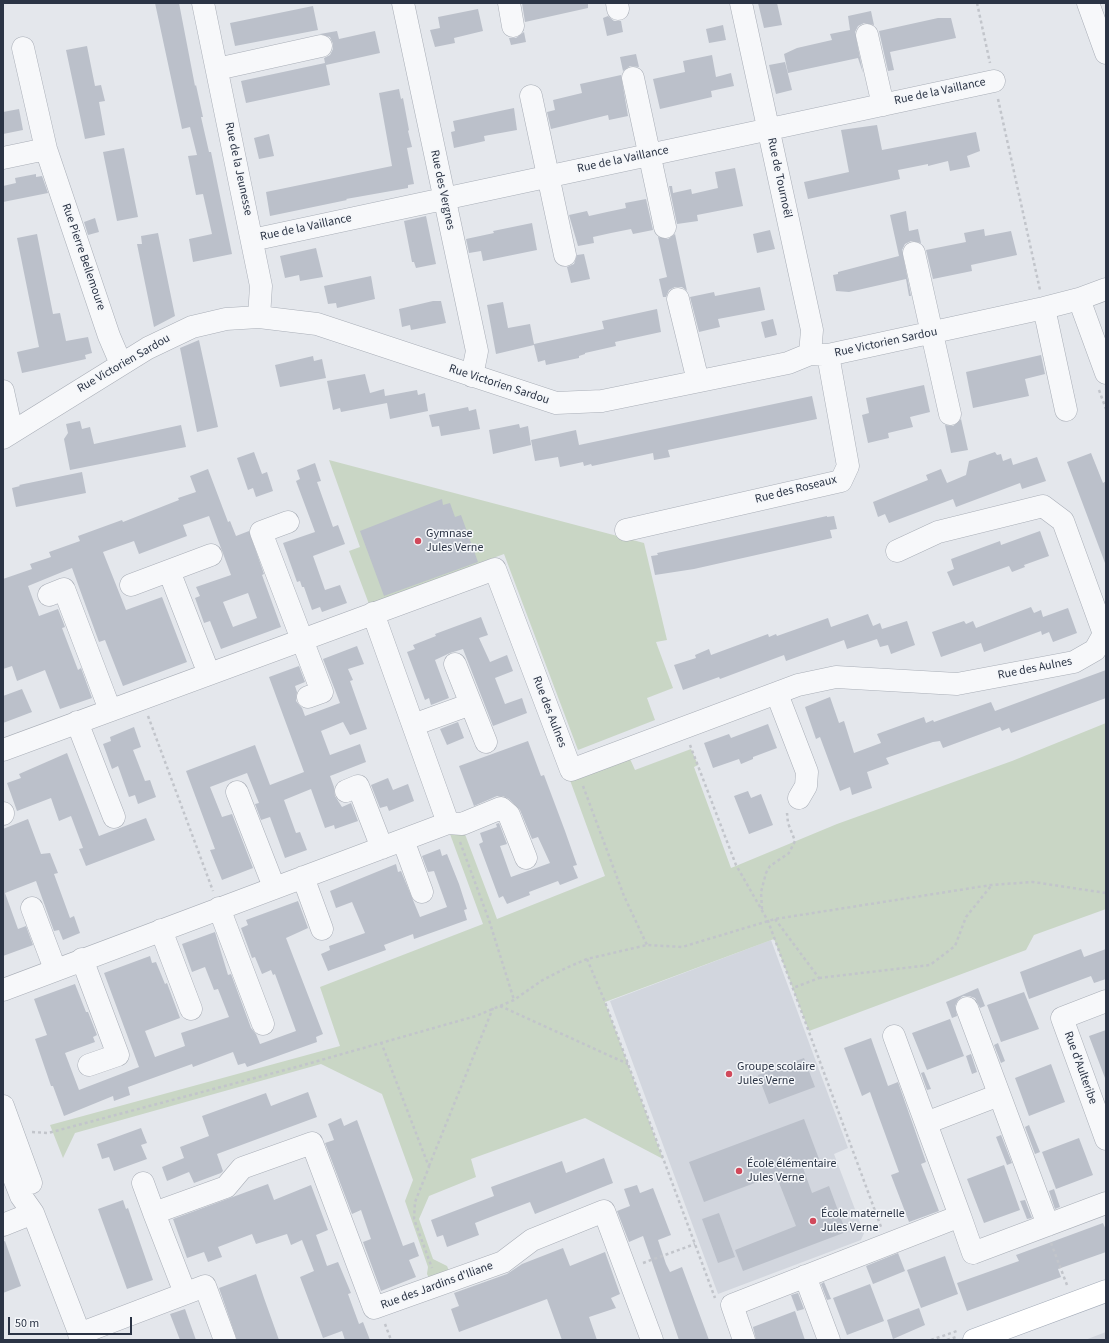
<!DOCTYPE html>
<meta charset="utf-8">
<style>
body{margin:0}
#map{position:relative;width:1109px;height:1343px;overflow:hidden;background:#e4e7ec;font-family:"Source Sans 3",sans-serif}
canvas{display:block}
.frame{position:absolute;inset:0;border:4px solid #2b3445;pointer-events:none}
.scale{position:absolute;left:8px;top:1317px;width:124px;height:18px;box-sizing:border-box;border:2px solid #2b3445;border-top:0;padding-left:5px;font-size:12px;line-height:14px;white-space:nowrap;color:#2b3445;-webkit-text-stroke:3px #f4f6f9;paint-order:stroke}
</style>
<div id="map">
<canvas width="1109" height="1343"></canvas>
<div class="frame"></div>
<div class="scale">50 m</div>
</div>
<script>
const ctx = document.querySelector('canvas').getContext('2d');
ctx.lineJoin = 'round';
function fillPath(path, color) {
  ctx.fillStyle = color;
  ctx.fill(path, 'evenodd');
}
function shape(rows) {
  const path = new Path2D();
  for (const r of rows) {
    path.moveTo(r[0], r[1]);
    for (let i = 2; i < r.length; i += 2) path.lineTo(r[i], r[i + 1]);
  }
  return path;
}
function trace(path, color, width, dash) {
  ctx.strokeStyle = color;
  ctx.lineWidth = width;
  ctx.lineCap = dash ? 'butt' : 'round';
  ctx.setLineDash(dash || []);
  ctx.stroke(path);
}
function drawText(font, color, halo, rows, align = 'center') {
  ctx.font = font + ' "Source Sans 3",sans-serif';
  ctx.lineWidth = 3;
  ctx.setLineDash([]);
  ctx.textBaseline = 'middle';
  ctx.strokeStyle = halo;
  ctx.fillStyle = color;
  for (const [text, x, y, turn = 0] of rows) {
    ctx.save();
    ctx.translate(x, y);
    ctx.rotate((+turn || 0) * Math.PI / 180);
    ctx.textAlign = isNaN(turn) ? turn : align;
    if (halo) ctx.strokeText(text, 0, 0);
    ctx.fillText(text, 0, 0);
    ctx.restore();
  }
}
const built = shape([
 [771,940,848,1148,834,1154,864,1233,861,1240,718,1294,610,1001],
 [1106,1332,1106,1340,1085,1340]
]);
const green = shape([
 [329,460,644,543,667,640,656,642,673,688,647,698,655,720,578,750,504,554,369,604,349,551,360,547],
 [1106,723,1106,909,1034,935,1026,950,809,1031,774,939,605,1002,663,1159,585,1118,471,1159,476,1177,429,1196,419,1219,433,1259,447,1266,449,1271,430,1280,427,1274,428,1267,405,1201,413,1180,382,1094,321,1064,75,1133,63,1158,50,1125,340,1046,320,987,483,924,450,834,463,829,497,919,605,876,567,772,626,750,635,770,691,749,698,765,694,767,731,868,837,824,1012,761]
]);
const building = shape([
 [155,3,179,3,195,86,196,85,203,117,201,117,209,152,211,152,232,254,193,262,189,239,212,234,203,194,196,195,188,156,197,155,190,127,182,129],
 [522,3,588,3,588,8,525,22],
 [758,3,777,3,782,25,764,28],
 [313,6,318,30,235,46,230,23],
 [478,9,483,31,454,38,455,43,435,47,430,30,440,28,438,17],
 [871,11,874,25,864,23,858,26,855,32,863,73,858,58,788,73,784,54,797,48,832,40,830,34,850,30,848,16],
 [608,16,614,21,621,21,623,32,607,36,603,18],
 [938,18,951,18,956,38,890,52,894,70,888,71,879,31],
 [723,25,726,40,709,43,706,29],
 [337,31,339,39,375,31,380,53,326,65,330,85,246,103,241,81,325,63,324,58,330,55,333,49,333,44,330,37,320,34],
 [524,32,526,42,511,45,509,38,516,38],
 [87,46,95,86,101,85,105,101,99,102,105,135,85,139,66,50],
 [636,54,639,67,630,66,623,71,620,57],
 [712,55,716,77,731,73,734,86,711,91,712,97,660,109,653,79,685,72,683,61],
 [785,62,792,90,776,94,769,65],
 [621,75,628,116,609,120,608,115,551,129,547,112,555,110,553,100,582,93,580,84],
 [399,89,401,99,403,98,409,130,408,131,412,147,407,148,414,184,408,185,408,188,346,199,347,200,270,216,266,192,392,166,379,93],
 [514,108,517,130,484,136,485,141,454,148,451,132,455,131,453,121],
 [19,109,23,130,3,134,3,112],
 [877,125,882,150,976,132,980,151,967,156,970,167,950,171,948,161,928,166,928,164,898,170,900,179,808,199,804,182,849,172,841,130],
 [269,134,274,156,259,159,254,138],
 [124,148,138,217,117,221,103,152],
 [735,168,743,206,697,215,698,221,677,224,669,186,672,186,673,193,691,189,692,194,718,188,715,172],
 [36,174,36,177,42,176,48,193,3,202,3,186,16,183,15,178],
 [646,199,653,230,633,234,631,229,611,233,593,237,594,243,578,246,569,215,587,211,589,216,607,212,626,208,625,203],
 [906,211,909,231,918,229,921,243,911,241,905,244,902,250,911,296,909,296,906,279,849,292,836,291,833,275,838,274,838,272,899,256,890,215],
 [426,216,436,264,416,268,414,262,412,262,404,221],
 [95,218,99,232,88,235,84,222],
 [532,223,537,250,483,261,481,251,469,253,466,239,494,233,493,231],
 [984,229,985,236,1011,231,1017,255,971,265,972,271,933,279,926,250,966,242,964,233],
 [770,230,775,249,757,253,753,234],
 [158,233,175,316,154,327,137,244,142,244,141,236],
 [37,234,53,314,60,313,66,341,88,337,92,353,85,355,86,359,22,373,17,352,39,347,17,238],
 [675,234,687,291,682,287,675,287,669,290,666,297,663,297,659,279,667,277,658,237,668,239],
 [316,248,323,277,300,281,299,275,285,278,280,256],
 [584,254,590,279,571,283,567,267,574,264,577,255],
 [371,276,375,299,337,308,336,303,328,304,324,286],
 [760,287,765,310,718,319,720,327,699,332,690,297,714,292,715,296],
 [433,301,441,301,446,323,411,330,410,325,402,327,399,309],
 [503,302,508,328,530,324,534,344,604,329,602,321,657,309,661,332,615,342,616,346,585,353,585,354,579,356,579,358,546,365,545,360,538,362,534,345,496,354,487,305],
 [773,319,777,335,765,338,761,322],
 [199,340,218,427,197,432,180,348],
 [1041,355,1045,374,1025,379,1029,396,973,408,966,372],
 [313,356,314,361,322,359,326,378,280,387,275,365],
 [365,374,370,393,384,389,385,396,417,390,418,395,425,393,428,411,390,419,387,403,341,412,340,408,333,410,327,381],
 [924,385,930,412,910,417,913,427,888,433,889,438,868,443,862,415,869,413,866,398],
 [812,396,817,419,668,450,670,457,654,460,653,453,592,466,591,464,584,466,583,462,560,467,558,457,535,461,531,440,576,430,579,445],
 [468,407,469,411,476,409,480,429,441,436,439,426,432,427,429,415],
 [961,419,968,450,951,453,945,425,953,426],
 [80,421,82,429,90,427,94,444,181,425,186,447,70,470,64,439,68,433,66,424],
 [519,424,520,428,528,426,531,445,493,454,489,430],
 [254,452,262,474,267,472,273,491,256,497,253,488,248,490,237,458],
 [995,452,997,455,1001,454,1003,461,1011,458,1013,465,1037,457,1046,481,1022,489,1020,483,956,507,953,499,889,523,885,514,878,517,873,502,928,480,926,475,941,469,947,483,966,475,969,461],
 [1091,453,1103,483,1106,481,1105,563,1067,462],
 [315,463,321,481,317,482,333,527,338,525,345,544,313,556,325,590,340,585,347,603,322,612,320,607,312,610,304,587,302,587,300,581,297,582,283,543,315,532,296,481,300,479,297,470],
 [208,469,228,522,230,521,236,536,249,531,264,574,262,575,281,627,221,649,210,621,204,623,195,598,200,596,196,587,231,575,209,516,183,525,187,536,139,554,134,541,103,552,126,610,162,597,187,662,123,686,105,640,99,642,72,568,28,586,39,616,58,609,65,627,62,628,78,670,81,668,92,698,60,709,45,670,17,681,12,666,3,669,3,579,32,569,30,564,51,557,49,552,80,541,78,536,122,520,123,522,179,500,178,498,196,492,190,476],
 [248,593,257,618,233,627,223,602],
 [82,472,86,493,16,507,12,488,20,486,19,485],
 [442,499,443,505,450,503,455,517,461,515,478,562,384,596,360,531],
 [827,516,827,517,834,516,837,529,830,530,832,538,694,569,655,575,651,556,658,555,657,553],
 [1040,531,1049,556,1024,565,1025,567,1012,572,1009,566,953,586,947,572,954,569,951,559,1000,541,1001,545],
 [1031,607,1034,613,1041,610,1043,617,1068,608,1077,633,1053,642,1049,632,1042,635,1041,631,984,652,981,643,941,657,932,632,964,621,966,624,973,621,976,628],
 [868,614,873,626,880,623,882,629,907,621,915,645,891,654,888,645,880,647,877,639,847,649,844,640,786,661,784,655,720,679,719,677,683,690,674,665,696,658,695,655,709,649,711,655,768,634,769,637,776,634,777,636,828,618,831,627],
 [481,617,488,635,479,638,490,662,507,655,513,671,495,678,505,704,522,698,527,713,493,726,463,649,450,653,435,660,449,698,431,705,429,698,425,700,407,652,415,649,413,645,436,636,435,634],
 [357,646,364,664,348,669,353,680,350,681,367,729,350,735,343,722,321,731,330,755,360,744,366,762,330,776,334,787,335,796,342,807,351,803,358,821,335,829,334,825,325,828,311,789,284,800,296,833,300,832,307,850,285,858,270,817,261,820,255,804,259,803,247,773,210,787,222,817,232,814,253,868,222,880,210,850,215,849,186,771,255,745,270,785,304,772,269,677,299,666,305,682,295,686,297,692,296,701,302,708,305,716,340,703,323,659],
 [1106,670,1106,698,1011,733,1009,728,1002,731,1000,727,943,748,940,741,933,742,886,758,889,764,867,772,872,788,852,795,850,787,840,791,820,737,816,739,805,707,830,697,839,723,844,721,854,753,881,743,877,734,924,717,926,723,933,720,934,722,991,702,995,711],
 [22,689,32,712,3,723,3,696],
 [458,722,464,738,447,745,440,729],
 [768,724,777,748,753,757,753,759,741,764,739,759,713,768,704,743,729,734,731,738],
 [134,727,141,747,133,750,145,781,150,780,156,797,138,804,135,795,129,797,118,766,112,769,103,744,111,741,110,737],
 [528,741,541,776,544,775,565,831,577,865,573,866,578,878,560,885,558,881,529,892,530,895,507,904,503,896,499,898,479,844,483,842,480,833,497,827,496,824,499,823,507,844,500,846,511,877,550,863,538,837,532,839,520,810,509,799,503,796,497,796,474,806,459,766],
 [67,753,99,836,146,818,155,840,86,866,79,849,83,848,71,816,59,821,51,798,17,811,7,783,21,778,19,774],
 [388,778,393,790,408,784,414,801,389,811,387,806,380,808,371,785],
 [748,791,751,798,761,794,773,825,749,834,734,796],
 [28,819,41,854,50,853,58,873,54,874,70,918,74,916,80,933,63,940,59,930,54,931,36,881,5,893,18,929,26,926,33,945,3,956,3,829],
 [440,849,442,856,447,854,459,884,467,909,464,910,467,920,414,939,413,934,384,945,386,950,328,971,321,954,330,950,329,946,365,933,352,902,336,908,330,891,396,864,398,872,401,871,420,917,447,907,434,871,428,872,422,856],
 [298,901,308,928,286,938,323,1034,316,1037,317,1042,247,1067,245,1063,238,1065,233,1052,193,1067,192,1064,128,1087,130,1095,114,1101,113,1096,64,1116,53,1086,51,1086,35,1039,47,1035,34,999,75,984,86,1012,88,1012,97,1035,93,1037,95,1042,65,1053,79,1090,139,1067,104,973,150,956,152,963,156,962,165,984,167,983,180,1018,145,1031,155,1057,185,1046,181,1033,229,1017,218,989,214,990,205,967,192,972,182,944,215,932,228,975,231,974,251,1028,256,1034,260,1044,296,1031,275,974,273,975,271,970,262,974,255,957,252,958,241,928,248,925,246,920],
 [1081,949,1084,957,1106,949,1106,979,1094,983,1091,976,1029,999,1020,972],
 [978,988,985,1006,980,1008,975,998,969,996,963,996,958,1000,955,1006,957,1016,952,1018,946,1002],
 [1024,992,1039,1029,1001,1042,987,1005],
 [950,1019,964,1056,927,1070,912,1033],
 [1106,1030,1106,1078,1105,1078,1089,1036],
 [871,1038,888,1086,898,1082,926,1162,921,1164,939,1211,909,1222,891,1175,899,1172,876,1109,870,1092,862,1096,844,1048],
 [998,1043,1005,1061,1001,1063,994,1045],
 [971,1054,977,1072,972,1074,966,1056],
 [804,1058,815,1087,769,1104,758,1075],
 [1051,1064,1065,1102,1029,1116,1015,1078],
 [924,1072,931,1089,927,1090,921,1073],
 [308,1092,317,1117,217,1154,223,1171,221,1173,194,1183,189,1172,167,1181,162,1167,184,1158,180,1147,209,1136,202,1116,266,1093,271,1106],
 [341,1118,344,1126,357,1120,403,1246,414,1242,419,1256,409,1260,416,1277,381,1291,363,1242,371,1239,361,1210,352,1214,325,1143,334,1140,328,1124],
 [804,1119,819,1159,802,1165,812,1193,829,1186,846,1232,743,1271,735,1250,796,1226,776,1175,704,1202,689,1162],
 [1029,1125,1040,1152,1035,1154,1025,1127],
 [141,1128,147,1143,141,1145,147,1159,114,1171,109,1157,102,1159,97,1144],
 [1001,1135,1012,1163,1007,1165,996,1137],
 [1079,1138,1093,1175,1056,1189,1042,1152],
 [604,1158,613,1183,535,1214,530,1202,493,1216,475,1223,479,1235,447,1247,443,1235,437,1237,431,1220,494,1196,491,1187,562,1161,566,1173],
 [1004,1165,1020,1210,984,1223,967,1179],
 [268,1184,274,1200,311,1185,328,1230,316,1235,327,1266,338,1262,351,1293,348,1294,359,1324,363,1322,370,1340,345,1340,342,1331,323,1338,300,1277,314,1271,302,1240,291,1245,287,1234,256,1244,252,1234,218,1247,222,1257,208,1262,204,1252,187,1258,173,1219],
 [637,1185,640,1193,653,1188,671,1235,658,1240,666,1264,670,1272,682,1267,709,1340,679,1340,643,1236,629,1242,617,1211,630,1206,624,1189],
 [1054,1189,1060,1207,1055,1209,1049,1191],
 [123,1200,126,1209,128,1208,153,1280,127,1289,98,1209],
 [1025,1200,1032,1218,1027,1219,1020,1201],
 [719,1213,735,1257,718,1263,702,1219],
 [1103,1223,1106,1230,1106,1252,1058,1269,1061,1277,967,1311,957,1283,1019,1261,1016,1255],
 [5,1241,21,1286,3,1293,3,1242],
 [563,1248,570,1266,605,1252,620,1294,611,1298,616,1308,589,1317,597,1340,562,1340,547,1299,459,1332,451,1309,459,1306,454,1293,507,1274,522,1264],
 [898,1253,905,1271,873,1284,866,1266],
 [945,1256,958,1294,921,1308,907,1270],
 [256,1274,264,1298,279,1340,237,1340,219,1288],
 [824,1282,831,1299,827,1300,821,1284],
 [870,1284,884,1321,847,1335,833,1298],
 [798,1293,804,1309,797,1311,791,1295],
 [919,1308,925,1325,893,1339,887,1320],
 [185,1309,196,1340,180,1340,170,1314],
 [795,1311,805,1340,756,1340,753,1327]
]);
const path = shape([
 [977,3,990,63],
 [998,99,1040,290],
 [1099,390,1106,409],
 [148,716,213,891],
 [690,745,736,865,768,921,881,1227],
 [583,786,624,896,647,945],
 [460,842,489,920,514,1000],
 [762,909,761,892,766,873,770,866,789,853,795,841,788,823,787,813],
 [775,919,819,978,793,988],
 [587,959,605,1002,715,1298],
 [819,978,930,965,955,946,966,917,991,886],
 [500,1006,628,1064],
 [381,1042,429,1167,415,1202,414,1219,432,1268],
 [32,1132,48,1133,300,1066,476,1016,514,1000,541,981,566,968,587,959,647,945,682,947,775,919,991,885,1033,882,1106,893],
 [429,1166,493,1008],
 [1051,1243,1067,1285],
 [643,1263,695,1244],
 [385,1324,391,1340],
 [931,1340,957,1331],
 [947,1340,956,1337]
]);
const minor = shape([
 [203,3,261,286,259,317],
 [403,3,477,351,472,376],
 [509,3,513,26],
 [617,3,618,9],
 [741,3,812,330,810,354],
 [1088,3,1106,53],
 [867,35,883,105],
 [23,48,46,149,109,336,121,364],
 [217,69,321,46],
 [633,78,665,227],
 [531,96,565,255],
 [3,158,46,149],
 [252,240,994,81],
 [914,253,950,414],
 [678,299,698,381],
 [1079,299,1106,373],
 [1044,308,1066,410],
 [3,391,12,432],
 [3,438,148,348,192,327,226,319,259,317,317,324,556,403,602,401,788,363,810,354,828,355,1044,308,1079,299,1106,289],
 [288,522,261,532,322,692,308,697],
 [626,530,841,481,848,466,828,355],
 [169,571,209,674],
 [131,585,211,555],
 [49,595,64,589,110,710],
 [373,613,448,823],
 [455,664,486,742],
 [777,694,807,772,806,786,799,798],
 [77,722,114,817],
 [413,725,471,704],
 [3,750,495,569,571,770,798,685,836,677,957,684,1074,662,1095,650,1104,634,1063,521,1043,506,938,532,897,551],
 [346,791,358,786,382,848],
 [237,792,274,887],
 [3,813,3,814],
 [403,840,422,892],
 [303,877,322,929],
 [32,908,55,969],
 [219,908,263,1024],
 [161,930,191,1009],
 [82,959,118,1055,89,1065],
 [3,990,448,823,462,824,501,808,509,815,526,858],
 [1106,1001,1062,1018,1106,1139],
 [967,1008,1048,1225],
 [894,1036,960,1216],
 [3,1106,31,1183],
 [926,1123,999,1095],
 [3,1150,21,1196,33,1213,82,1340],
 [143,1183,154,1213],
 [3,1225,33,1213],
 [805,1276,829,1340],
 [185,1293,154,1213,226,1187,242,1168,312,1143,374,1308,503,1262,532,1240,604,1211,652,1340],
 [79,1334,205,1286,225,1340],
 [744,1340,732,1305,960,1216,973,1253,1106,1203]
]);
const major = shape([
 [974,1340,1106,1291]
]);
const markers = [
 [418,541,4,"#d1495b"],
 [729,1074,4,"#d1495b"],
 [739,1171,4,"#d1495b"],
 [813,1221,4,"#d1495b"]
];
const streetNames = [
 ["Rue de la Vaillance",940,92,-12],
 ["Rue de la Vaillance",623,160,-12],
 ["Rue de la Jeunesse",238,169,78],
 ["Rue de Tournoël",779,178,78],
 ["Rue des Vergnes",442,190,78],
 ["Rue de la Vaillance",306,228,-12],
 ["Rue Pierre Bellemoure",83,257,71],
 ["Rue Victorien Sardou",886,343,-12],
 ["Rue Victorien Sardou",124,364,-30],
 ["Rue Victorien Sardou",499,385,18],
 ["Rue des Roseaux",796,490,-14],
 ["Rue des Aulnes",1035,669,-11],
 ["Rue des Aulnes",549,712,69],
 ["Rue d'Aulteribe",1080,1068,70],
 ["Rue des Jardins d'Iliane",437,1286,-20]
];
const poiNames = [
 ["Gymnase",426,534],
 ["Jules Verne",426,548],
 ["Groupe scolaire",737,1067],
 ["Jules Verne",737,1081],
 ["École élémentaire",747,1164],
 ["Jules Verne",747,1178],
 ["École maternelle",821,1214],
 ["Jules Verne",821,1228]
];
fillPath(built, '#d2d6de');
fillPath(green, '#c9d6c5');
fillPath(building, '#bbc0ca');
trace(minor, '#a9aeb7', 23);
trace(major, '#a3abb8', 23);
trace(path, '#c2c5cb', 2.5, [3, 3]);
trace(minor, '#f7f8fa', 22);
trace(major, '#fff', 22);
for (const [x, y, r, color] of markers) {
  const dot = new Path2D();
  dot.arc(x, y, r, 0, 2 * Math.PI);
  ctx.fillStyle = color;
  ctx.fill(dot);
  trace(dot, '#f4f6f9', 1.5);
}
drawText('12px', '#2b3445', '#f4f6f9', streetNames);
drawText('12px', '#2b3445', '#f4f6f9', poiNames, 'left');
</script>
